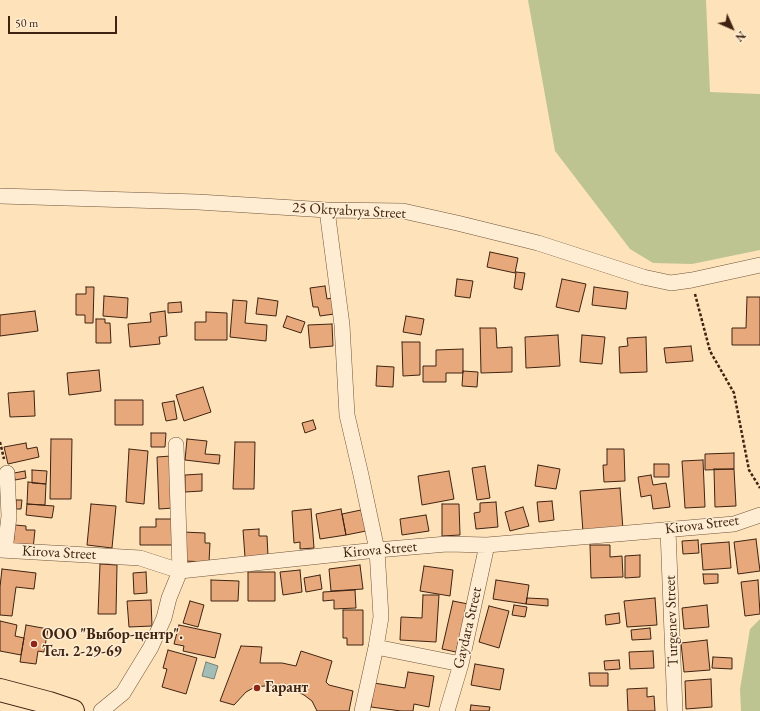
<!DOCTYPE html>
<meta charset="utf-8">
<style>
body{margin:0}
#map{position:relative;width:760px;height:711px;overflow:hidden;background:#fee3ba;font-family:"EB Garamond",serif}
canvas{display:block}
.north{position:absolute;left:712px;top:8px;width:40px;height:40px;-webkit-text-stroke:3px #feedd2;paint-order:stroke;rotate:135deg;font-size:11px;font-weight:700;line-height:16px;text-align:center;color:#3f2312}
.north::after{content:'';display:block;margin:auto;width:14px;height:18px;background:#3f2312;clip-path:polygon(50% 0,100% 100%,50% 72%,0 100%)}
.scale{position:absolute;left:8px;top:16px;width:109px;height:18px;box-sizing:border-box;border:2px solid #3f2312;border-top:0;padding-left:5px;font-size:12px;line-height:14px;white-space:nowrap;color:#3f2312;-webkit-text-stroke:3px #feedd2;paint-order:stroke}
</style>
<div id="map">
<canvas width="760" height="711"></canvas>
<div class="north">N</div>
<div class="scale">50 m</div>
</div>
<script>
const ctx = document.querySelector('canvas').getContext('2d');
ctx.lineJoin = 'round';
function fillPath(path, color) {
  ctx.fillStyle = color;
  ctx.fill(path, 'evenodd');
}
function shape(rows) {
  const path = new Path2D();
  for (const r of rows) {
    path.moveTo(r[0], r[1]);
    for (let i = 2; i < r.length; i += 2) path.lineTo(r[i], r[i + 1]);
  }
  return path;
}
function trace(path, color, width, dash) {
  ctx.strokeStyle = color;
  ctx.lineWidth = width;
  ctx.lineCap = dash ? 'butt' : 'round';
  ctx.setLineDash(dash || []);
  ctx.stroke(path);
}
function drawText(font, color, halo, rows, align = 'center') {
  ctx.font = font + ' "EB Garamond",serif';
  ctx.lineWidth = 3;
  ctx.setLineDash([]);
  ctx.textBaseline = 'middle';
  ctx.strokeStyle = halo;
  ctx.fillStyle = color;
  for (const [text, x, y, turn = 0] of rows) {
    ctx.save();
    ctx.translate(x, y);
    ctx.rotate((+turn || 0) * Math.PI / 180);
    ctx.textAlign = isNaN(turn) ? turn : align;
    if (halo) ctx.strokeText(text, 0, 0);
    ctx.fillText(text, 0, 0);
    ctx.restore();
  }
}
const green = shape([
 [528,0,706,0,710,92,760,94,760,250,692,264,653,263,630,249,555,151],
 [760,619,760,711,741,711,740,689,750,629]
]);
const water = shape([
 [206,662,218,666,214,679,202,676,206,662]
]);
const building = shape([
 [490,252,518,258,515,273,487,267,490,252],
 [516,272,525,273,522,290,514,288,516,272],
 [457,279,473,281,470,298,455,296,457,279],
 [562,279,586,284,579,312,556,307,562,279],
 [325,286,327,299,332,298,334,314,320,316,318,307,313,307,310,288,325,286],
 [86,287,94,287,93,323,85,323,85,315,76,315,76,294,86,294,86,287],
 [594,287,628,292,626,309,592,305,594,287],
 [104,296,128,298,127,318,103,316,104,296],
 [747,297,760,297,760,345,732,345,732,328,746,328,747,297],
 [258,298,278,301,276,316,256,314,258,298],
 [233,300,247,301,245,323,267,325,266,341,230,337,233,300],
 [181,302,182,312,168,313,168,303,181,302],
 [35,311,38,331,0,336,0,315,35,311],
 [165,311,167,336,159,337,160,344,130,347,128,324,151,322,150,313,165,311],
 [206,312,227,313,227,340,195,340,195,322,206,322,206,312],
 [287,316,305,322,301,333,283,327,287,316],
 [406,316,424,319,421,335,403,332,406,316],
 [96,319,105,319,105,323,110,323,111,343,96,343,96,319],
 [332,324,333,346,310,348,308,325,332,324],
 [480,328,496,328,497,348,512,347,512,372,481,373,480,328],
 [558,335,560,366,526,368,525,337,558,335],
 [582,335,605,337,602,364,580,362,582,335],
 [646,337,647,372,620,373,619,347,628,346,627,338,646,337],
 [402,342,420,342,420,375,403,376,402,342],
 [691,346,693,361,666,363,664,348,691,346],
 [463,349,463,373,446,373,446,382,423,382,423,366,436,366,436,350,463,349],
 [377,366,394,367,393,387,376,386,377,366],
 [99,370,101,391,69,395,67,373,99,370],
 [463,371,478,372,477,387,462,386,463,371],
 [203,387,211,412,184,421,176,395,203,387],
 [34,391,35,416,10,417,8,393,34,391],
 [115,400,143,400,143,425,115,425,115,400],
 [174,401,177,419,166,421,162,403,174,401],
 [313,420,316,429,305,433,302,423,313,420],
 [151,433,166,433,165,447,151,447,151,433],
 [51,439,72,439,71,499,50,499,51,439],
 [187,439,207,441,205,454,220,455,219,464,185,460,187,439],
 [235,442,255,442,254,489,233,489,235,442],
 [26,443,27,449,37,447,39,457,8,464,4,447,26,443],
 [129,449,148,451,144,504,126,502,129,449],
 [607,449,624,449,625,481,604,482,603,465,607,465,607,449],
 [734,453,734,469,705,470,705,454,734,453],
 [171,456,173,508,159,509,157,457,171,456],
 [703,460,705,507,685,508,682,461,703,460],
 [654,464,669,464,669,477,654,477,654,464],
 [538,465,560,469,556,489,535,486,538,465],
 [485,466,490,498,477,500,472,468,485,466],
 [714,469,734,469,736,506,715,507,714,469],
 [32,470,47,471,46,484,32,483,32,470],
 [25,471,26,478,15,480,14,473,25,471],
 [449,471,454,499,422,505,418,476,449,471],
 [202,474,202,491,185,492,185,475,202,474],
 [651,475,653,485,666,483,670,507,653,509,651,495,641,497,638,477,651,475],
 [28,482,46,484,45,505,27,504,28,482],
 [620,488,623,530,583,532,580,491,620,488],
 [16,500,22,500,21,509,16,509,16,500],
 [552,501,554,520,539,522,537,502,552,501],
 [496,502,498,527,476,529,474,513,480,512,480,503,496,502],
 [27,504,54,506,52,518,26,515,27,504],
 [91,504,116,506,112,548,87,545,91,504],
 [442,504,459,504,460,535,442,536,442,504],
 [523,507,529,526,510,531,505,512,523,507],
 [311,509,314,548,300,549,300,542,294,543,292,511,311,509],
 [341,509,346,535,320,539,316,514,341,509],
 [361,510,366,531,346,535,342,514,361,510],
 [426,515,429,531,402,535,400,519,426,515],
 [156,519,173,519,173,545,140,545,140,527,156,527,156,519],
 [15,525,26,526,26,530,35,530,33,549,13,547,15,525],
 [259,529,259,536,267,536,268,556,245,557,243,530,259,529],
 [183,532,205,533,205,543,210,543,209,562,183,561,183,532],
 [756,539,760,571,738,574,734,542,756,539],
 [698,540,699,553,683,554,682,541,698,540],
 [729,542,731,568,703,570,701,544,729,542],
 [590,545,610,545,610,557,622,556,623,577,591,578,590,545],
 [640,555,640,577,625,578,625,556,640,555],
 [100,564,117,565,116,614,98,614,100,564],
 [360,565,363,589,331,591,329,569,360,565],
 [424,566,453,570,450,596,420,591,424,566],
 [2,569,36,573,34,589,16,587,12,616,0,615,0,587,2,569],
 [300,570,302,592,283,595,280,572,300,570],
 [146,572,147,593,134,594,133,573,146,572],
 [248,572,275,572,275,601,248,601,248,572],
 [703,574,718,574,718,583,704,584,703,574],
 [320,575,322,589,306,592,304,578,320,575],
 [211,580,239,581,238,601,211,601,211,580],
 [496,580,529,585,526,604,493,599,496,580],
 [758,580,760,614,745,616,741,582,758,580],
 [355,590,356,608,334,609,334,600,323,601,323,592,355,590],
 [423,595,439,595,436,642,400,640,401,617,422,618,423,595],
 [527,598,548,599,548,606,526,604,527,598],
 [655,598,657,625,627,627,624,601,655,598],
 [151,600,152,626,129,627,127,601,151,600],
 [190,601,204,605,198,627,183,623,190,601],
 [453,601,468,604,456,652,442,649,453,601],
 [514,605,527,607,525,617,512,615,514,605],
 [707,605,709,627,684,629,682,608,707,605],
 [489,606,509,611,499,648,479,642,489,606],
 [343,610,363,610,363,645,347,645,347,638,343,638,343,610],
 [619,613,620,623,606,625,605,615,619,613],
 [0,621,17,625,15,636,24,638,21,655,0,651,0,621],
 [26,625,48,629,44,652,38,651,36,664,20,662,26,625],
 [179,625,221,634,215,658,183,651,184,646,174,644,179,625],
 [650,628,651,639,632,640,631,630,650,628],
 [707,640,710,670,684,672,681,643,707,640],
 [241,646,262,647,260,663,282,663,296,666,301,651,332,661,326,682,329,685,353,691,349,711,317,711,312,701,304,695,290,688,274,685,255,687,246,692,234,705,220,701,241,646],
 [168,650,197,658,186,694,162,687,167,669,163,668,168,650],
 [653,651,654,668,630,669,629,652,653,651],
 [713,657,732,658,732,669,712,668,713,657],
 [619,660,620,669,605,670,604,661,619,660],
 [475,664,504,669,500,690,471,685,475,664],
 [408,672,434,676,429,707,414,704,413,711,401,711,371,707,374,683,405,688,408,672],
 [589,673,608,673,608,686,590,686,589,673],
 [711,679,712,707,686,709,685,681,711,679],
 [647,688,647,697,654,696,655,711,628,711,627,689,647,688],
 [471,705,490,707,489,711,470,711,471,705]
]);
const path = shape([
 [695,294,710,351,734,393,749,470,760,488],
 [0,442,4,459]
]);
const minor = shape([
 [0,196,198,202,327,210,403,211,457,223,538,243,643,277,671,283,692,280,760,265],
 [327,210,342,325,347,415,361,475,377,550,381,617,376,647,362,711],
 [668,530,675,711],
 [0,550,140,558,180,571,377,550,447,544,487,545,734,524,760,515],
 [5,550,9,516,7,473],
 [376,647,461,664],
 [101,711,123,693,151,647,164,618,169,598,180,571,176,445],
 [447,711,461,664,487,545]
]);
const highway = shape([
 [0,690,49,703,73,711]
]);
const markers = [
 [34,644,4,"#8f2418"],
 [257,688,4,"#8f2418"]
];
const streetNames = [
 ["25 Oktyabrya Street",349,211,3],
 ["Kirova Street",702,525,-7],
 ["Kirova Street",380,550,-5],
 ["Kirova Street",59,553,3],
 ["Turgenev Street",672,621,-92],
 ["Gaydara Street",468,628,-77]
];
const poiNames = [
 ["ООО \"Выбор-центр\".",42,635],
 ["Тел. 2-29-69",42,652],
 ["Гарант",265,688]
];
fillPath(green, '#bdc492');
fillPath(water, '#a2bdb6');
trace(water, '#7a7f74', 1);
fillPath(building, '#e7a87b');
trace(building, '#3f2312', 1);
trace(minor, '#6f533c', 16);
trace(highway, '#3f2312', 24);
trace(path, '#3f2312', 2.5, [3, 2]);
trace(minor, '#feedd2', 15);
trace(highway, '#fee3ba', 22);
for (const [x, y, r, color] of markers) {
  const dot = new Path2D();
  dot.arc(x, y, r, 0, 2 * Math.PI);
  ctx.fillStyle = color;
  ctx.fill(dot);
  trace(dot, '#feedd2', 1.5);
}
drawText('15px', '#3f2312', '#feedd2', streetNames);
drawText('bold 15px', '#3f2312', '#feedd2', poiNames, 'left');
</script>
